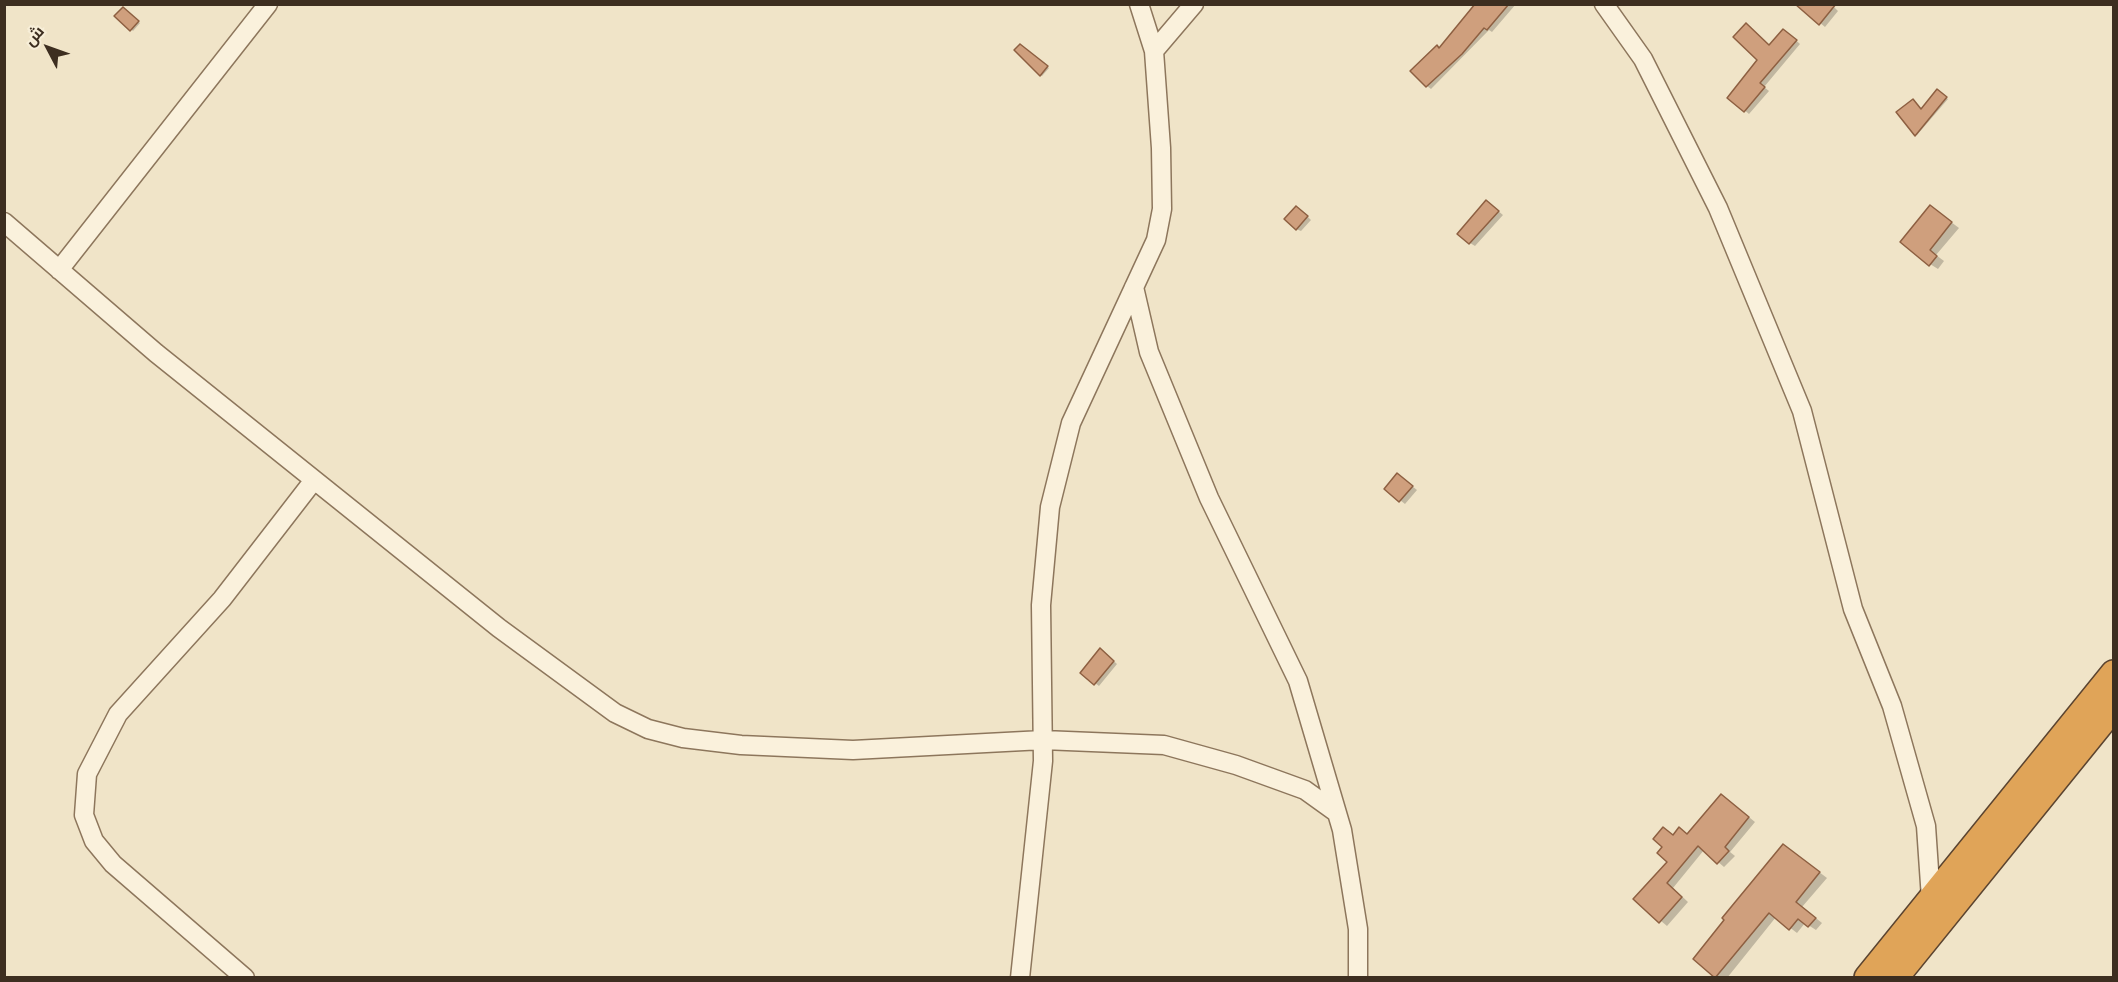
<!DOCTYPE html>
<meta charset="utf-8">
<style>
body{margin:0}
#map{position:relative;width:2118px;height:982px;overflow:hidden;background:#f0e4c8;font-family:"Times New Roman",Cairo,serif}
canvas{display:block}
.frame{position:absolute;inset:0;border:6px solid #3d2e20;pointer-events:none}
.north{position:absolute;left:18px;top:18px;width:60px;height:60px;-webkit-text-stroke:4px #f7eed8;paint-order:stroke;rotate:311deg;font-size:16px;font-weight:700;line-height:24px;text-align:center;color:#3d2e20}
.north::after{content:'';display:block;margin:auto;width:21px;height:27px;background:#3d2e20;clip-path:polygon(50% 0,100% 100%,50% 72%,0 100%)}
</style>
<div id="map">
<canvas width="2118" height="982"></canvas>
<div class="frame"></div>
<div class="north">ش</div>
</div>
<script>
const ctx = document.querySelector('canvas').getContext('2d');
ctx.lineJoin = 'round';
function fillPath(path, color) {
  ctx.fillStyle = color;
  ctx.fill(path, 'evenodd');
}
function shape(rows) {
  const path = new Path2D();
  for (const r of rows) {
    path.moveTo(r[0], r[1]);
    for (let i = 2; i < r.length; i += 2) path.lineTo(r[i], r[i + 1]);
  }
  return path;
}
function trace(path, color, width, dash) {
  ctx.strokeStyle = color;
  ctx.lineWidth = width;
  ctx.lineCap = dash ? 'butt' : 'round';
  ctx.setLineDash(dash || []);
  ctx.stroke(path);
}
const shadow = shape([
 [1477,4,1516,4,1492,32,1489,30,1431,89,1427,86,1440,49],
 [1831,4,1838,11,1825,27,1801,7],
 [125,10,140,23,133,31,131,29],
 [1747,25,1770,46,1788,33,1800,44,1764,87,1769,91,1749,114,1729,97,1759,60],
 [1020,46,1049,68,1042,76,1040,75],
 [1939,92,1948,99,1917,135,1914,101,1922,110],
 [1491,205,1503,215,1475,246,1470,243],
 [1931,207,1959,228,1936,255,1944,261,1938,269,1930,264],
 [1301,210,1311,220,1301,231,1296,229],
 [1402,478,1417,490,1405,504,1386,489],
 [1104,652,1117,664,1099,686,1082,673],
 [1728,800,1755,822,1730,852,1735,856,1724,867,1704,850,1673,888,1688,902,1667,926,1635,899,1669,862,1664,846,1679,829,1688,835],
 [1790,850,1827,878,1802,907,1822,923,1816,930,1805,923,1797,933,1776,917,1727,978,1717,978,1695,959]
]);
const building = shape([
 [1475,4,1509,4,1487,30,1484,28,1462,54,1426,87,1410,71,1437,45,1439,48,1475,4],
 [1795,4,1836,4,1819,25,1795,4],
 [123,7,139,21,130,31,114,16,123,7],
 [1746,23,1769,45,1783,29,1797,40,1760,83,1765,87,1744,112,1727,98,1757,60,1733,37,1746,23],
 [1020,44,1048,66,1040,76,1014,50,1020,44],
 [1937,89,1947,97,1915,136,1896,112,1913,99,1921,109,1937,89],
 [1486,200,1499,211,1469,244,1457,234,1486,200],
 [1930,205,1952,222,1930,250,1937,256,1929,266,1900,242,1930,205],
 [1296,206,1308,216,1296,230,1284,219,1296,206],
 [1397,473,1413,486,1399,502,1384,489,1397,473],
 [1100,648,1114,661,1094,685,1080,673,1100,648],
 [1721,794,1749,817,1725,847,1729,851,1717,864,1698,846,1667,883,1682,897,1659,923,1633,899,1667,862,1657,853,1662,847,1653,839,1663,827,1673,835,1679,827,1687,834,1721,794],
 [1783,844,1820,872,1796,902,1816,918,1808,927,1798,919,1789,930,1769,913,1715,978,1693,959,1724,920,1722,918,1783,844]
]);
const minor = shape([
 [1604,4,1643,59,1718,208,1802,411,1853,609,1892,706,1926,826,1931,899],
 [1154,51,1194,4],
 [4,222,156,353,499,628,615,713,648,729,683,738,741,745,853,750,1043,740,1164,745,1236,765,1305,790,1337,813],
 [59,270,268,4],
 [1134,287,1149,352,1209,498,1298,681,1342,830,1358,929,1358,978],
 [245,978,113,864,94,841,84,815,87,774,118,714,222,599,314,480],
 [1020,978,1043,761,1041,605,1050,507,1071,423,1156,240,1162,209,1161,148,1154,51,1139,4]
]);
const highway = shape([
 [1868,978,2114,674],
 [1894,978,2114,706]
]);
fillPath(shadow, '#0003');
fillPath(building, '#cf9f7d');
trace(building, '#8d5f41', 1.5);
trace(minor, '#8d765c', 21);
trace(highway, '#5b4430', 30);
trace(minor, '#faf1dc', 18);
trace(highway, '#e0a458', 27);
</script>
